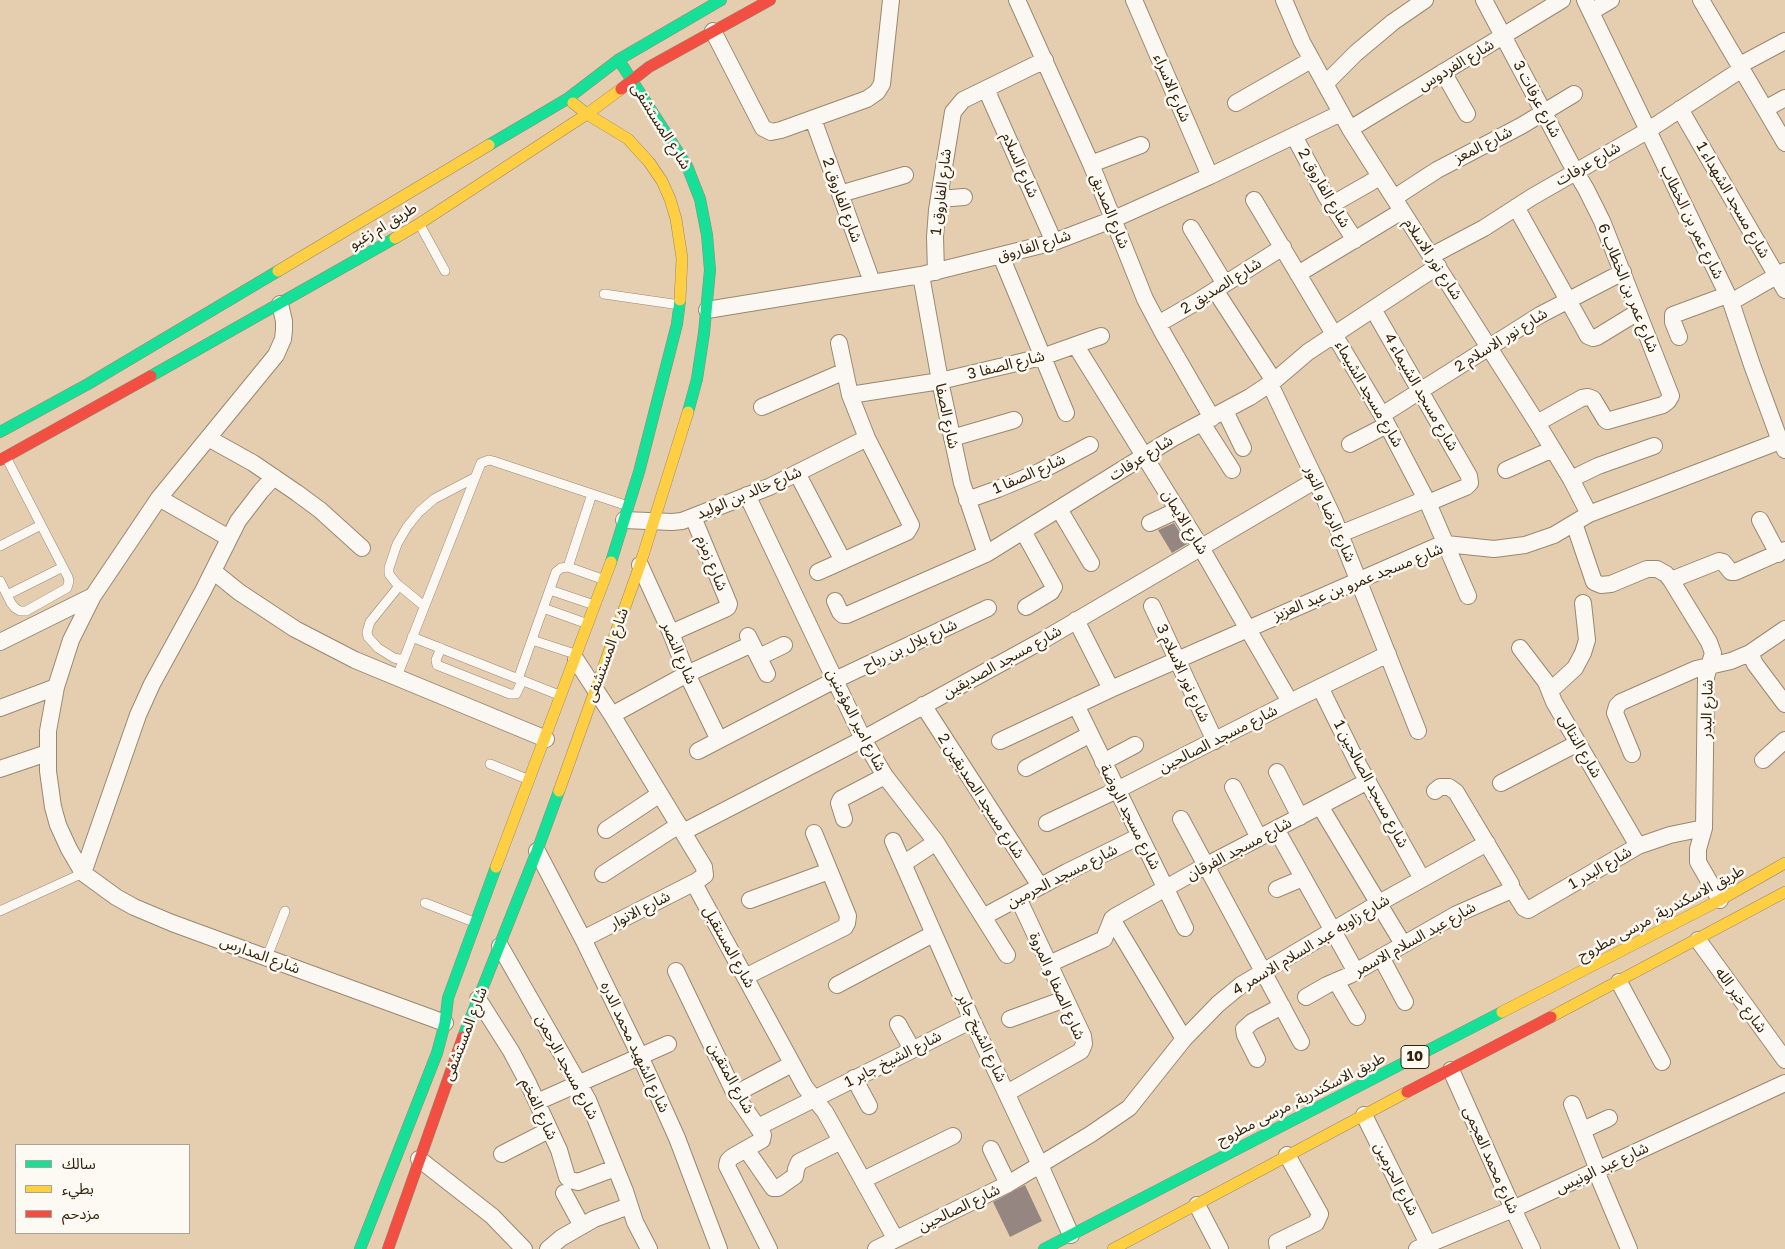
<!DOCTYPE html>
<meta charset="utf-8">
<style>
body{margin:0}
#map{position:relative;width:1785px;height:1249px;overflow:hidden;background:#e5cdb0;font-family:"Golos Text","Noto Sans Arabic",sans-serif}
canvas{display:block}
.legend{position:absolute;left:15px;top:1144px;width:175px;height:90px;box-sizing:border-box;background:#fdf9f3;border:1px solid #aca397;margin:0;padding:6px 9px;list-style:none;font-size:15px;color:#33230d}
.legend li{display:flex;align-items:center;gap:10px;height:25px}
.legend b{width:25px;border:1px solid #aca397}
</style>
<div id="map">
<canvas width="1785" height="1249"></canvas>
<ul class="legend">
<li><b style="height:6px;background:#16e098"></b>سالك</li>
<li><b style="height:6px;background:#ffcf43"></b>بطيء</li>
<li><b style="height:6px;background:#f24e42"></b>مزدحم</li>
</ul>
</div>
<script>
const ctx = document.querySelector('canvas').getContext('2d');
ctx.lineJoin = 'round';
function fillPath(path, color) {
  ctx.fillStyle = color;
  ctx.fill(path, 'evenodd');
}
function shape(rows) {
  const path = new Path2D();
  for (const r of rows) {
    path.moveTo(r[0], r[1]);
    for (let i = 2; i < r.length; i += 2) path.lineTo(r[i], r[i + 1]);
  }
  return path;
}
function trace(path, color, width, dash) {
  ctx.strokeStyle = color;
  ctx.lineWidth = width;
  ctx.lineCap = dash ? 'butt' : 'round';
  ctx.setLineDash(dash || []);
  ctx.stroke(path);
}
function drawText(font, color, halo, rows, align = 'center') {
  ctx.font = font + ' "Golos Text","Noto Sans Arabic",sans-serif';
  ctx.lineWidth = 5;
  ctx.setLineDash([]);
  ctx.textBaseline = 'middle';
  ctx.strokeStyle = halo;
  ctx.fillStyle = color;
  for (const [text, x, y, turn = 0] of rows) {
    ctx.save();
    ctx.translate(x, y);
    ctx.rotate((+turn || 0) * Math.PI / 180);
    ctx.textAlign = isNaN(turn) ? turn : align;
    if (halo) ctx.strokeText(text, 0, 0);
    ctx.fillText(text, 0, 0);
    ctx.restore();
  }
}
const building = shape([
 [1174,523,1187,544,1172,553,1158,530],
 [1025,1185,1042,1221,1010,1237,993,1202]
]);
const lane = shape([
 [420,225,445,271],
 [604,294,680,305],
 [0,546,41,525],
 [568,567,592,494],
 [0,581,11,603,15,608,20,611,26,611,67,588,69,581,68,577,7,459],
 [399,586,370,622,367,632,368,637,378,648,394,658,403,660],
 [550,590,594,605],
 [7,595,63,567],
 [424,606,396,583,389,574,389,568,397,544,407,527,419,512,434,499,474,478],
 [543,608,588,624],
 [412,637,559,695],
 [532,640,575,654],
 [441,648,436,660,437,665,510,694,516,694,522,681],
 [396,679,481,463,489,460,493,461,628,506],
 [518,679,556,572,561,568,568,567,605,580],
 [490,764,527,779],
 [425,903,474,922],
 [0,911,83,873],
 [267,957,285,911]
]);
const street = shape([
 [1017,0,1091,164,1145,299,1164,335,1212,418],
 [1134,0,1210,176],
 [1284,0,1302,42,1350,129,1537,423,1571,479,1589,514],
 [1484,0,1570,162,1586,189,1602,221,1671,396,1668,401,1663,405,1607,421,1605,419,1593,399,1588,397,1582,398,1537,423],
 [1585,0,1731,302,1752,365,1780,441,1785,450],
 [1701,0,1785,143],
 [1591,12,1611,0],
 [713,31,763,128,771,132,781,130,867,99,877,92,882,84,891,0],
 [1740,65,1785,41],
 [1443,72,1467,114],
 [1325,84,1356,53,1393,22,1425,0],
 [986,89,1054,242],
 [1236,103,1311,60],
 [1680,109,1785,290],
 [1765,109,1785,98],
 [813,119,872,282],
 [1350,129,1562,0],
 [1294,136,1326,196,1355,240],
 [1091,164,1141,145],
 [840,194,905,175],
 [1394,198,1437,170,1521,126,1574,94],
 [939,199,964,197],
 [1254,200,1382,415,1428,503,1468,596],
 [1331,205,1380,177],
 [1516,207,1588,336,1593,338,1597,337,1638,312],
 [1191,228,1225,284],
 [1001,256,1066,413],
 [1431,256,1484,228,1532,197,1647,131,1742,69],
 [936,272,935,237,937,210,953,112,963,100,1045,60],
 [1298,274,1402,211],
 [921,275,940,381,962,483,986,554],
 [1215,290,1274,381],
 [1731,302,1785,271],
 [280,304,284,321,284,330,283,339,276,355,159,498,93,596,71,640,56,687,48,731,48,771,53,807,58,825,69,849,83,873,116,897,134,907,172,923,445,1023],
 [1373,309,1469,476,1470,483,1466,487,1428,503],
 [707,310,921,275,1054,242,1114,219,1210,176,1341,113],
 [1158,324,1198,301,1283,247],
 [1679,337,1673,322,1673,315,1727,295],
 [1076,346,1200,546,1290,702],
 [1270,384,1334,519,1418,731],
 [850,395,940,381,1042,357,1101,336],
 [762,407,845,371],
 [1225,411,1243,448],
 [1382,415,1540,315,1623,272],
 [1202,423,1232,470],
 [208,438,253,463,297,493,320,510,362,548],
 [952,438,1014,420],
 [1350,444,1387,425],
 [1506,470,1553,449],
 [797,473,843,561],
 [1571,479,1598,466,1654,446],
 [747,495,863,739,885,776,936,842,1007,955],
 [159,498,229,538],
 [967,500,998,489,1039,472,1090,445],
 [1059,509,1091,563],
 [624,520,672,522,682,521,769,487,867,438],
 [1760,520,1778,554],
 [1150,523,1178,510],
 [1574,523,1594,582,1601,585,1611,584,1647,569,1657,569,1666,574,1671,580,1709,642,1713,653,1706,677,1704,828,1698,849,1698,862,1720,900],
 [1023,531,1054,587,1051,592,1026,607],
 [1340,534,1426,499],
 [640,565,671,633,687,674,719,740],
 [213,571,239,592,295,629,355,660,546,739],
 [818,572,907,532,911,525,867,438,850,395,839,343],
 [1671,580,1719,561,1723,562,1731,572,1735,572,1785,550],
 [835,601,840,612,843,615,847,615,986,554,1173,438,1250,397,1274,381,1308,352,1438,266],
 [1152,606,1215,741],
 [1076,620,1111,689],
 [671,633,725,609,728,607,729,604,693,517],
 [748,636,767,674],
 [0,642,93,596],
 [1520,648,1546,682,1554,702,1638,846],
 [1750,653,1755,664,1785,704],
 [759,657,784,645],
 [576,660,612,715,704,867,705,875,697,881,696,887,805,1087,825,1112,895,1238],
 [1320,687,1359,766,1422,879],
 [1550,691,1575,668,1583,653,1587,640,1583,603],
 [923,705,1040,886],
 [1076,705,1185,928],
 [0,708,56,687],
 [612,715,687,674,752,644],
 [1000,741,1111,689,1435,547,1446,544,1494,549,1525,545,1554,535,1589,514,1780,441],
 [698,751,835,680,988,608],
 [1632,754,1615,713,1617,706,1621,702,1696,669,1731,661,1750,653,1785,629],
 [1763,760,1785,740],
 [1103,762,1135,745],
 [1026,768,1089,735],
 [0,769,47,753],
 [1277,772,1300,817],
 [1501,783,1578,743],
 [1233,787,1259,838],
 [1320,806,1403,944],
 [844,819,839,803,841,799,885,776],
 [1181,819,1301,1042],
 [1047,823,1117,790,1290,702,1388,654],
 [1276,829,1356,972],
 [606,830,660,794],
 [683,832,863,739,1045,639,1316,480],
 [893,841,972,1020,1040,1165,1071,1235],
 [537,851,583,939,640,1056,677,1138,719,1249],
 [903,864,936,842],
 [83,873,138,715,152,684,203,591,238,521,261,491,274,477],
 [603,874,679,825],
 [1511,887,1524,908,1528,910,1638,846,1670,835,1704,828],
 [1277,889,1303,878],
 [750,900,829,871],
 [983,917,1067,872,1140,836],
 [1112,919,1184,1039],
 [583,939,697,881],
 [1698,940,1785,1060],
 [500,946,588,1100,625,1191,635,1222,649,1249],
 [1381,957,1405,1002],
 [1049,964,1104,939,1112,919,1116,916,1205,866,1368,781],
 [676,971,735,1094,763,1135,762,1140,732,1157,728,1161,727,1166,769,1249],
 [745,977,845,927,847,923,848,916,814,833],
 [1336,981,1357,1017],
 [1619,982,1662,1062],
 [837,985,933,934],
 [1306,997,1327,985,1350,975,1457,914,1507,892,1510,890,1511,884,1456,792,1449,787,1440,787,1435,791],
 [478,999,511,1051,528,1083,559,1150,567,1177,570,1180,578,1182,615,1168],
 [1010,1019,1065,999],
 [898,1024,912,1049],
 [1257,1059,1245,1035,1244,1029,1252,1022,1282,1006],
 [1451,1070,1513,1209,1532,1249],
 [854,1078,869,1106],
 [1007,1093,1081,1051,1084,1044,1083,1036,1018,898],
 [735,1094,792,1064],
 [537,1102,668,1044],
 [1572,1104,1598,1170,1599,1178,1629,1249],
 [1364,1115,1428,1244],
 [758,1127,972,1020],
 [1583,1130,1609,1118],
 [746,1149,773,1188,778,1188,795,1176,796,1169,799,1162,841,1141],
 [991,1149,1008,1184],
 [502,1154,549,1130],
 [419,1159,492,1216,524,1249],
 [863,1180,953,1136],
 [564,1193,582,1226],
 [1197,1205,1220,1249],
 [548,1249,561,1238,594,1219,629,1206],
 [876,1249,1008,1184,1091,1134,1129,1108,1184,1039,1218,1004,1241,985,1379,903,1487,843],
 [1278,1249,1277,1242,1316,1223,1320,1214,1287,1155],
 [1417,1249,1513,1209,1785,1083]
]);
const fast = shape([
 [622,65,687,166,700,199,707,235,710,270,704,333,697,379,688,412],
 [489,145,567,99,618,60,721,0],
 [151,376,395,238],
 [0,432,88,384,278,271],
 [611,562,639,472,677,324,680,300],
 [463,1037,537,851,559,791],
 [360,1249,437,1053,445,1023,448,998,496,867],
 [1044,1249,1502,1012]
]);
const slow = shape([
 [573,103,587,114,628,139,649,162,662,181,670,199,676,219,682,258,680,300],
 [395,238,419,224,587,114,621,89],
 [278,271,489,145],
 [559,791,640,565,688,412],
 [496,867,611,562],
 [1502,1012,1720,900,1785,863],
 [1551,1017,1785,892],
 [1113,1249,1407,1092]
]);
const jam = shape([
 [621,89,649,67,770,0],
 [0,460,151,376],
 [1407,1092,1551,1017],
 [388,1249,463,1037]
]);
const shields = [
 [1415,1057,28]
];
const shieldNames = [
 ["10",1415,1057]
];
const streetNames = [
 ["شارع الفردوس",1456,65,-31],
 ["شارع الاسراء",1172,88,67],
 ["شارع عرفات 3",1537,99,62],
 ["شارع المستشفى",661,126,58],
 ["شارع المعز",1483,145,-27],
 ["شارع عرفات",1588,164,-30],
 ["شارع السلام",1020,165,66],
 ["شارع الفاروق 2",1324,188,60],
 ["شارع الفاروق 1",941,192,-83],
 ["شارع الفاروق 2",842,200,70],
 ["شارع مسجد الشهداء 1",1733,200,60],
 ["شارع الصديق",1110,211,68],
 ["شارع عمر بن الخطاب",1692,222,64],
 ["طريق ام زغيو",383,226,-31],
 ["شارع الفاروق",1034,246,-17],
 ["شارع نور الاسلام",1433,259,57],
 ["شارع الصديق 2",1221,286,-32],
 ["شارع عمر بن الخطاب 6",1628,288,68],
 ["شارع نور الاسلام 2",1501,340,-32],
 ["شارع الصفا 3",1006,365,-14],
 ["شارع مسجد الشيماء 4",1421,392,60],
 ["شارع مسجد الشيماء",1369,394,60],
 ["شارع الصفا",947,416,78],
 ["شارع عرفات",1141,458,-32],
 ["شارع الصفا 1",1029,474,-24],
 ["شارع خالد بن الوليد",749,493,-23],
 ["شارع الرضا و النور",1330,514,66],
 ["شارع الايمان",1185,522,58],
 ["شارع زمزم",712,563,68],
 ["شارع مسجد عمرو بن عبد العزيز",1358,582,-22],
 ["شارع بلال بن رباح",910,645,-25],
 ["شارع النصر",679,653,67],
 ["شارع المستشفى",607,655,-70],
 ["شارع مسجد الصديقين",1002,662,-29],
 ["شارع نور الاسلام 3",1183,673,65],
 ["شارع البدر",1707,709,-88],
 ["شارع امير المؤمنين",856,720,63],
 ["شارع مسجد الصالحين",1218,739,-27],
 ["شارع النتالى",1580,746,60],
 ["شارع مسجد الصالحين 1",1371,784,62],
 ["شارع مسجد الصديقين 2",981,796,57],
 ["شارع مسجد الروضة",1130,817,63],
 ["شارع مسجد الفرقان",1239,849,-28],
 ["شارع البدر 1",1600,868,-30],
 ["شارع مسجد الحرمين",1062,876,-27],
 ["شارع الانوار",640,910,-27],
 ["طريق الاسكندرية, مرسى مطروح",1661,913,-28],
 ["شارع عبد السلام الاسمر",1415,939,-29],
 ["شارع زاويه عبد السلام الاسمر 4",1311,945,-31],
 ["شارع المستقبل",729,947,61],
 ["شارع المدارس",260,955,20],
 ["شارع الصفا و المروة",1057,986,66],
 ["شارع خير الله",1741,1000,54],
 ["شارع المستشفى",465,1034,-69],
 ["شارع الشيخ جابر",982,1038,65],
 ["شارع الشهيد محمد الدره",635,1047,65],
 ["شارع الشيخ جابر 1",893,1059,-27],
 ["شارع مسجد الرحمن",567,1067,62],
 ["شارع المتقين",731,1078,61],
 ["طريق الاسكندرية, مرسى مطروح",1301,1099,-27],
 ["شارع الفخم",539,1109,65],
 ["شارع محمد العجمى",1491,1160,66],
 ["شارع عبد الونيس",1602,1168,-25],
 ["شارع الحرمين",1396,1179,63],
 ["شارع الصالحين",959,1208,-26]
];
fillPath(building, '#968681');
trace(lane, '#998870', 10);
trace(street, '#998870', 18);
trace(fast, '#998870', 12);
trace(slow, '#998870', 12);
trace(jam, '#998870', 12);
trace(lane, '#fbf8f3', 9);
trace(street, '#fbf8f3', 16);
trace(fast, '#16e098', 11);
trace(slow, '#ffcf43', 11);
trace(jam, '#f24e42', 11);
for (const [x, y, w] of shields) {
  const box = new Path2D();
  box.roundRect(x - w / 2, y - 11.5, w, 23, 4);
  ctx.fillStyle = '#fdf9f3';
  ctx.fill(box);
  trace(box, '#33230d', 1);
}
drawText('bold 14px', '#33230d', null, shieldNames);
drawText('15px', '#33230d', '#fdf9f3', streetNames);
</script>
